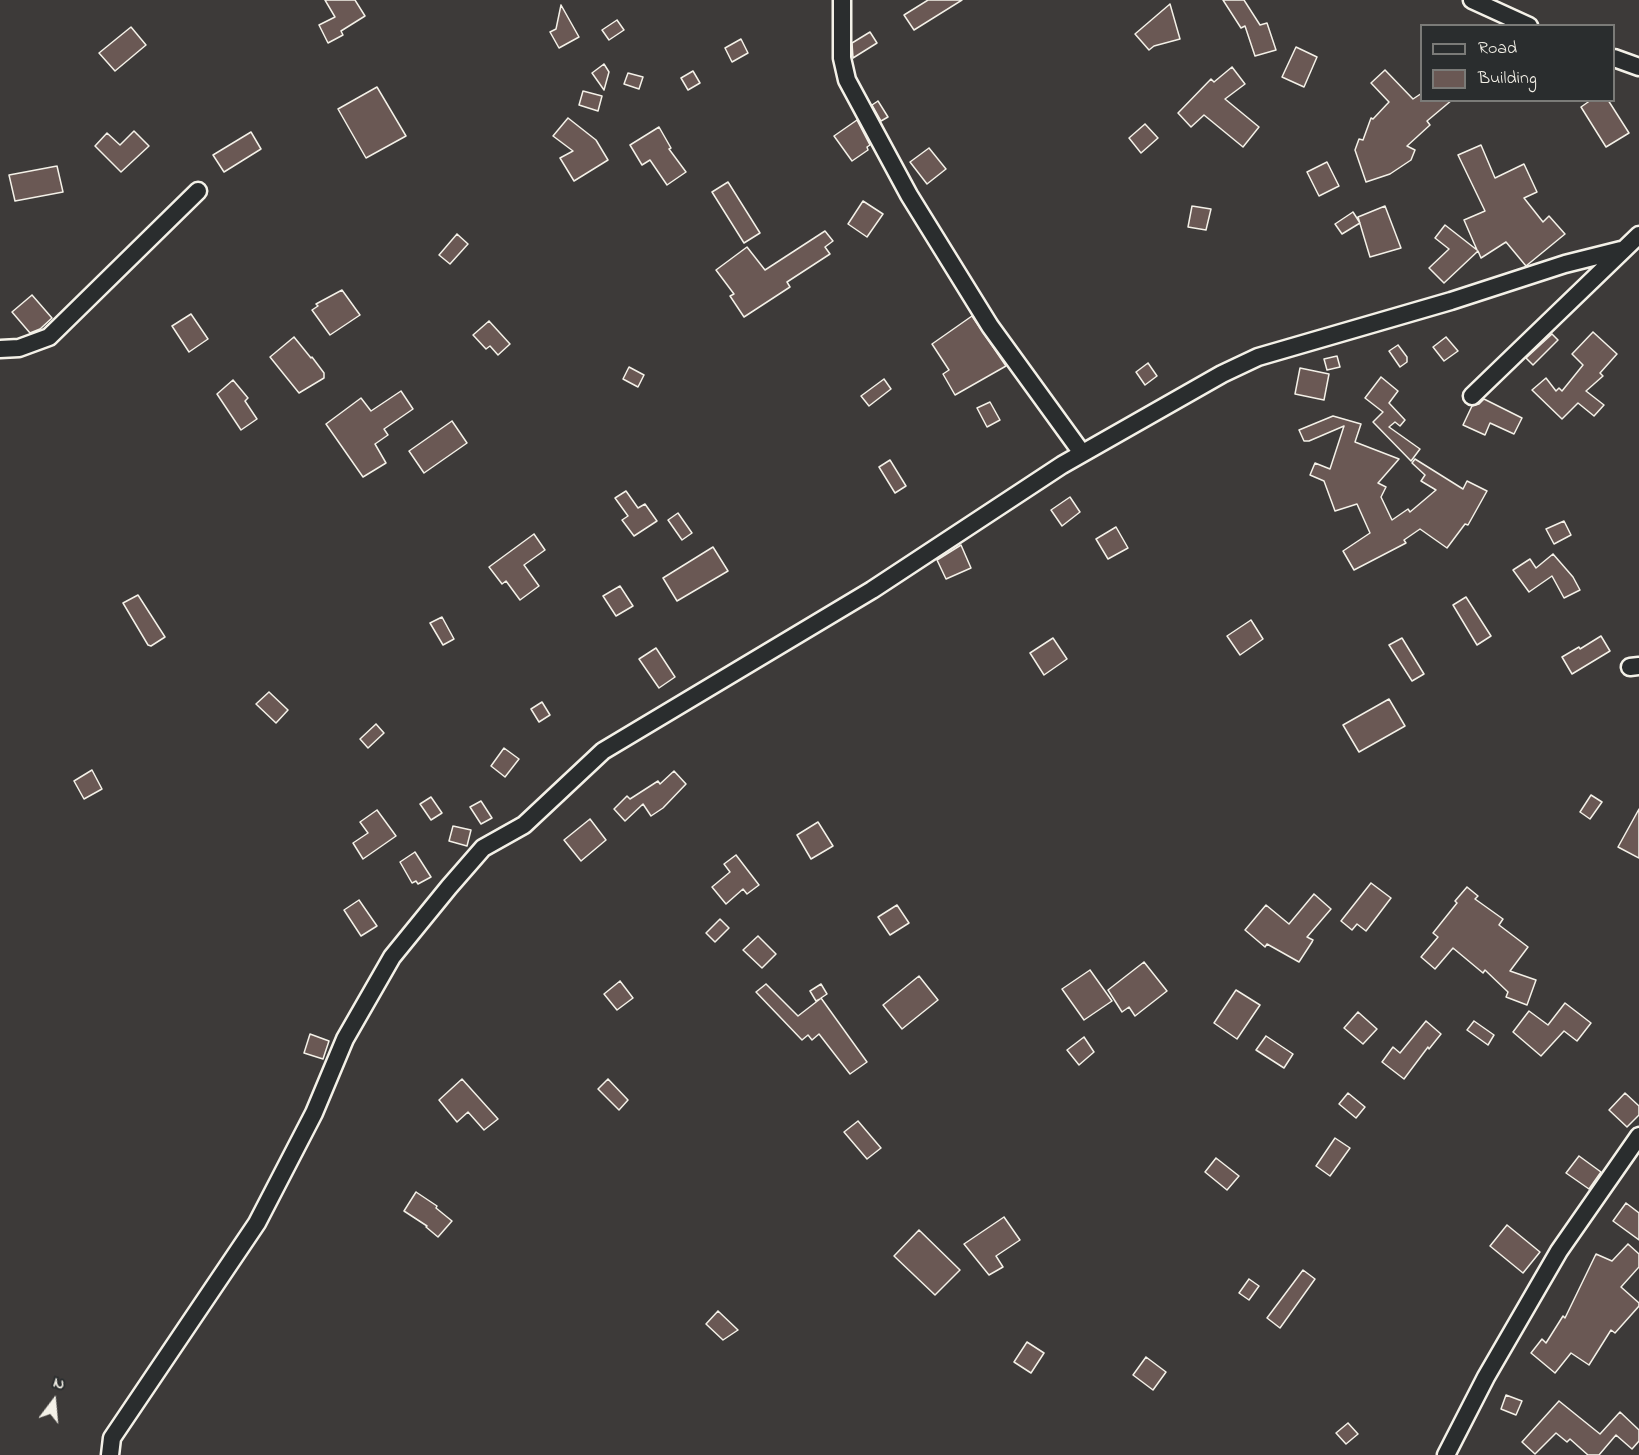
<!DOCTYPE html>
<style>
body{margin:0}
#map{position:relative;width:1639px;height:1455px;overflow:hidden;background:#3d3a39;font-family:"Indie Flower",sans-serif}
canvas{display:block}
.legend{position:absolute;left:1420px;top:24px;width:195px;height:78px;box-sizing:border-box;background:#2a2d2e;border:2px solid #7b7b78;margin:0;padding:8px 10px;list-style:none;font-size:18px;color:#f4f1e8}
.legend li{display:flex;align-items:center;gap:12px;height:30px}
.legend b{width:30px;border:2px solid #7b7b78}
.north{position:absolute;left:24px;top:1371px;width:60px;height:60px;-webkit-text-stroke:4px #2a2d2e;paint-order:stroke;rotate:16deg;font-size:16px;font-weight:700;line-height:24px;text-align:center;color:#f4f1e8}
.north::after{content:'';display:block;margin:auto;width:21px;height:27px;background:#f4f1e8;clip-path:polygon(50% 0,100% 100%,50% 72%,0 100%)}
</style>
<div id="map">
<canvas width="1639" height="1455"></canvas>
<ul class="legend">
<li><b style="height:8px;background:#2a2d2e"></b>Road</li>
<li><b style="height:16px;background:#6a5854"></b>Building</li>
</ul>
<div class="north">N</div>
</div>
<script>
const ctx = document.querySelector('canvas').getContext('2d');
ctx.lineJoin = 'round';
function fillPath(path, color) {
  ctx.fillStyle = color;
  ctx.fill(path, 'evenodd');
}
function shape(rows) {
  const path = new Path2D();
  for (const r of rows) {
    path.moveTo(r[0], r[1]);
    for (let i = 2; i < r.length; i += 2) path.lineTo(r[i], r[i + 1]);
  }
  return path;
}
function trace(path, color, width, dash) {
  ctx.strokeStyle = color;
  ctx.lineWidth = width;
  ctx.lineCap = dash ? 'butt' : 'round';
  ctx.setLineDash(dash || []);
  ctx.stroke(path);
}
const building = shape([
 [325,0,355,0,365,16,341,31,343,35,328,43,319,25,335,17,325,0],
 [928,0,962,0,914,30,904,15,928,0],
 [1223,0,1244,0,1260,25,1267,23,1276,50,1255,56,1245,26,1241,28,1223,0],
 [1170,4,1180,39,1154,46,1149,50,1135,34,1170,4],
 [561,5,579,37,559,48,550,32,556,29,561,5],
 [617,20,624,30,609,40,602,30,617,20],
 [131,27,146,45,115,71,99,53,131,27],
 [870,32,877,43,853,58,852,43,870,32],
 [741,39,748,53,732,62,725,48,741,39],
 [1296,47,1317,57,1304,87,1282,77,1296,47],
 [604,64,609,72,604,90,592,73,604,64],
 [1232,67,1245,84,1225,99,1259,127,1243,147,1204,115,1191,127,1178,113,1211,79,1214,82,1232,67],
 [1385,70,1413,99,1422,93,1422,100,1452,100,1427,121,1430,125,1407,146,1415,150,1411,160,1390,174,1366,182,1355,150,1359,139,1363,140,1371,118,1373,119,1389,102,1371,83,1385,70],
 [693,71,700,83,688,90,681,78,693,71],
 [628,73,643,77,639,89,624,84,628,73],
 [377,87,406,136,366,158,338,109,377,87],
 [583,91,602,96,598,111,579,105,583,91],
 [1591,100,1608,100,1629,133,1606,147,1581,107,1591,100],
 [878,101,888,117,881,121,872,105,878,101],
 [568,118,596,140,608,160,574,181,560,158,573,151,553,136,568,118],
 [857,120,870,145,867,147,868,150,852,161,834,136,857,120],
 [1145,124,1158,138,1141,153,1129,138,1145,124],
 [659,127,671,148,669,149,686,172,667,185,650,160,642,165,630,145,659,127],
 [134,131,149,146,121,172,95,146,107,133,120,145,134,131],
 [251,132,261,149,224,172,213,155,251,132],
 [1481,145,1495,178,1524,164,1537,192,1524,198,1543,222,1549,216,1565,234,1526,266,1506,242,1481,258,1478,251,1444,283,1429,268,1449,249,1435,238,1445,225,1477,250,1464,220,1485,211,1458,155,1481,145],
 [929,148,946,169,927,184,910,162,929,148],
 [1327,162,1339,186,1319,196,1307,172,1327,162],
 [57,166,63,192,15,201,9,175,57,166],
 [728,182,760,233,744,243,712,192,728,182],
 [863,201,883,214,867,237,848,224,863,201],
 [1192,206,1211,209,1206,230,1188,227,1192,206],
 [1385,206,1401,248,1370,257,1358,217,1385,206],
 [1353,212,1360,223,1342,234,1335,224,1353,212],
 [825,231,833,241,825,247,830,254,787,282,790,287,744,317,730,296,734,294,716,270,747,247,765,270,825,231],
 [457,234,468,244,450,264,439,255,457,234],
 [342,290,360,315,330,335,312,310,318,306,316,304,342,290],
 [32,295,52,318,40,329,30,333,12,312,32,295],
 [191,314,208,339,189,352,172,326,191,314],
 [972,316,1006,366,955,395,943,374,949,370,932,344,972,316],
 [489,321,510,344,498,355,490,346,486,349,473,335,489,321],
 [1593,332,1617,354,1600,373,1603,376,1586,391,1604,405,1594,416,1578,403,1562,419,1532,390,1546,378,1556,391,1559,388,1562,391,1583,365,1572,354,1593,332],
 [1552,334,1558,340,1533,365,1526,358,1552,334],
 [294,337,311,358,312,357,324,373,324,378,299,393,270,357,294,337],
 [1446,337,1458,351,1444,361,1433,347,1446,337],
 [1398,345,1407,357,1407,362,1400,367,1389,351,1398,345],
 [1337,356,1340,367,1327,370,1324,359,1337,356],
 [1148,363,1157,376,1145,385,1136,372,1148,363],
 [629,367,644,375,638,387,623,379,629,367],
 [1300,368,1329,374,1324,400,1295,394,1300,368],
 [1381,377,1398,391,1389,403,1405,420,1400,426,1395,422,1389,427,1420,449,1411,461,1373,422,1383,412,1365,398,1381,377],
 [884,379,891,389,869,406,861,396,884,379],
 [233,380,248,398,245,401,257,419,241,430,217,394,233,380],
 [401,391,413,409,384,429,388,435,375,444,386,463,363,477,326,424,361,398,371,411,401,391],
 [1484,399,1522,418,1514,434,1490,423,1485,435,1463,425,1472,406,1479,404,1484,399],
 [990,402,1000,420,987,427,977,408,990,402],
 [1333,416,1361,424,1355,442,1399,459,1378,483,1386,487,1381,497,1392,520,1408,509,1410,512,1436,490,1421,481,1425,475,1412,463,1415,459,1463,489,1467,481,1487,491,1468,525,1465,524,1447,548,1420,529,1404,540,1406,543,1354,570,1343,551,1370,533,1357,504,1335,511,1324,481,1310,475,1315,463,1330,469,1344,426,1309,441,1304,441,1299,430,1333,416],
 [452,421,467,443,424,473,409,451,452,421],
 [890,460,906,486,895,493,879,467,890,460],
 [626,491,638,508,645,504,657,521,634,536,622,520,628,516,615,498,626,491],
 [1070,497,1080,512,1062,526,1051,510,1070,497],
 [678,513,692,533,682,540,668,520,678,513],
 [1564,521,1571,535,1554,544,1546,529,1564,521],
 [1116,527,1128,548,1108,559,1096,539,1116,527],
 [534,534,545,550,524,565,539,586,520,600,506,581,502,584,489,567,534,534],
 [961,545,971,568,946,579,937,560,961,545],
 [713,547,728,571,677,601,663,578,713,547],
 [1553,554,1573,577,1580,590,1564,598,1552,576,1529,592,1513,570,1530,559,1536,568,1553,554],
 [620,586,633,606,616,616,603,596,620,586],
 [138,595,165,637,151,646,148,645,123,603,138,595],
 [1466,597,1491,636,1477,645,1453,605,1466,597],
 [442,617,454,639,443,645,430,623,442,617],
 [1251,620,1263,639,1240,655,1227,636,1251,620],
 [1601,636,1610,651,1572,674,1562,657,1579,647,1580,649,1601,636],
 [1053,638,1067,659,1044,675,1030,653,1053,638],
 [1402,638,1424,674,1412,681,1389,645,1402,638],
 [656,648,675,677,659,688,639,659,656,648],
 [269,692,288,710,276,723,256,704,269,692],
 [1389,699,1405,726,1359,752,1343,725,1389,699],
 [542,702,550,715,539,722,531,709,542,702],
 [376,724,384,733,368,748,360,739,376,724],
 [504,748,519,759,505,777,491,766,504,748],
 [92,770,102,789,84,799,74,781,92,770],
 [674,771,686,784,663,808,651,816,643,804,625,821,614,809,627,796,630,799,658,781,660,784,674,771],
 [1591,795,1602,802,1590,819,1580,812,1591,795],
 [431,797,442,813,431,820,420,804,431,797],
 [481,801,492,818,481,824,470,807,481,801],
 [1639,809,1639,858,1618,847,1639,809],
 [377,810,396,836,363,859,353,843,368,833,360,822,377,810],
 [590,819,606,840,581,861,564,840,590,819],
 [818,822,833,846,811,859,797,835,818,822],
 [453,826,471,830,467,846,449,841,453,826],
 [415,852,431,877,418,884,416,881,412,883,400,862,415,852],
 [736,855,759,885,747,894,743,889,726,904,712,887,730,872,724,864,736,855],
 [1371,883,1391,898,1366,931,1357,924,1352,930,1341,921,1371,883],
 [1467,887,1478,896,1475,899,1503,919,1499,925,1528,947,1510,971,1536,980,1527,1005,1506,997,1508,992,1485,970,1483,973,1453,948,1435,969,1421,957,1438,937,1433,933,1457,903,1455,901,1467,887],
 [1314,894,1331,909,1307,937,1313,940,1312,942,1299,962,1267,944,1265,947,1245,930,1266,905,1289,924,1314,894],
 [359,900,377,926,361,936,344,910,359,900],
 [897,905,909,923,890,935,878,917,897,905],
 [720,919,729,928,715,942,706,933,720,919],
 [758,936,776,954,762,968,743,950,758,936],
 [1144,962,1167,991,1135,1016,1129,1007,1122,1012,1108,990,1144,962],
 [1090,970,1112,1001,1084,1020,1062,989,1090,970],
 [919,976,938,1000,902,1029,883,1005,919,976],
 [620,981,633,998,617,1010,604,994,620,981],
 [766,984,798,1016,820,999,816,1001,810,991,821,984,827,994,821,998,867,1062,850,1074,819,1034,812,1040,808,1035,802,1040,756,992,766,984],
 [1236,990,1260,1005,1237,1039,1214,1023,1236,990],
 [1565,1003,1591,1023,1577,1041,1564,1031,1541,1056,1513,1032,1529,1011,1548,1025,1565,1003],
 [1358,1012,1377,1029,1363,1044,1344,1028,1358,1012],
 [1426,1021,1441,1034,1429,1049,1428,1047,1404,1079,1382,1062,1393,1047,1400,1053,1426,1021],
 [1474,1021,1494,1035,1488,1045,1467,1030,1474,1021],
 [310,1034,329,1041,323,1059,304,1053,310,1034],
 [1266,1036,1293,1054,1284,1068,1256,1050,1266,1036],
 [1084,1037,1094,1052,1079,1065,1067,1050,1084,1037],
 [462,1079,498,1119,484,1130,468,1112,457,1122,439,1100,462,1079],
 [608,1079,628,1100,619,1110,598,1089,608,1079],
 [1348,1093,1365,1107,1356,1118,1339,1104,1348,1093],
 [1625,1093,1639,1106,1639,1115,1627,1127,1609,1110,1625,1093],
 [858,1121,881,1148,867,1159,844,1132,858,1121],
 [1335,1138,1350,1148,1330,1176,1316,1166,1335,1138],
 [1579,1156,1601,1172,1589,1189,1566,1173,1579,1156],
 [1216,1158,1239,1176,1227,1190,1205,1172,1216,1158],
 [416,1192,437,1206,436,1208,452,1221,438,1237,426,1227,427,1226,404,1211,416,1192],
 [1626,1203,1639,1213,1639,1240,1613,1221,1626,1203],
 [1004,1217,1020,1240,996,1256,1003,1267,989,1275,964,1244,1004,1217],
 [1507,1225,1540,1252,1523,1273,1490,1246,1507,1225],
 [919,1230,960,1270,935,1295,894,1256,919,1230],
 [1628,1244,1639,1254,1639,1267,1621,1287,1639,1303,1639,1306,1615,1333,1611,1330,1589,1365,1571,1353,1555,1373,1531,1353,1542,1339,1546,1343,1563,1316,1565,1318,1596,1254,1612,1261,1628,1244],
 [1303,1270,1315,1279,1280,1328,1267,1318,1303,1270],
 [1249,1279,1259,1286,1249,1300,1239,1293,1249,1279],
 [718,1311,738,1330,723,1340,706,1324,718,1311],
 [1027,1342,1044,1353,1031,1373,1014,1362,1027,1342],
 [1146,1357,1166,1372,1153,1390,1133,1375,1146,1357],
 [1506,1395,1522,1401,1516,1415,1501,1409,1506,1395],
 [1559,1401,1600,1434,1620,1412,1639,1430,1639,1441,1632,1449,1616,1435,1599,1455,1588,1455,1570,1439,1567,1442,1556,1433,1535,1454,1522,1442,1559,1401],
 [1348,1423,1358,1434,1346,1444,1336,1433,1348,1423]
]);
const street = shape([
 [842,0,842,58,847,80,909,195,990,326,1082,453],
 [1472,0,1529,26],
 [1614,58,1639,67],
 [0,349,19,348,49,337,198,191],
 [1472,396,1639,235],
 [1630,667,1639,666],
 [110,1455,112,1438,257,1223,314,1113,345,1039,392,957,449,887,483,848,524,825,603,751,872,590,1062,465,1222,374,1258,357,1451,301,1565,264,1621,250],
 [1446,1455,1486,1377,1559,1251,1639,1136]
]);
fillPath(building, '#6a5854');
trace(building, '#f4f1e8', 1.5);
trace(street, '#f4f1e8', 21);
trace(street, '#2a2d2e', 16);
</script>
